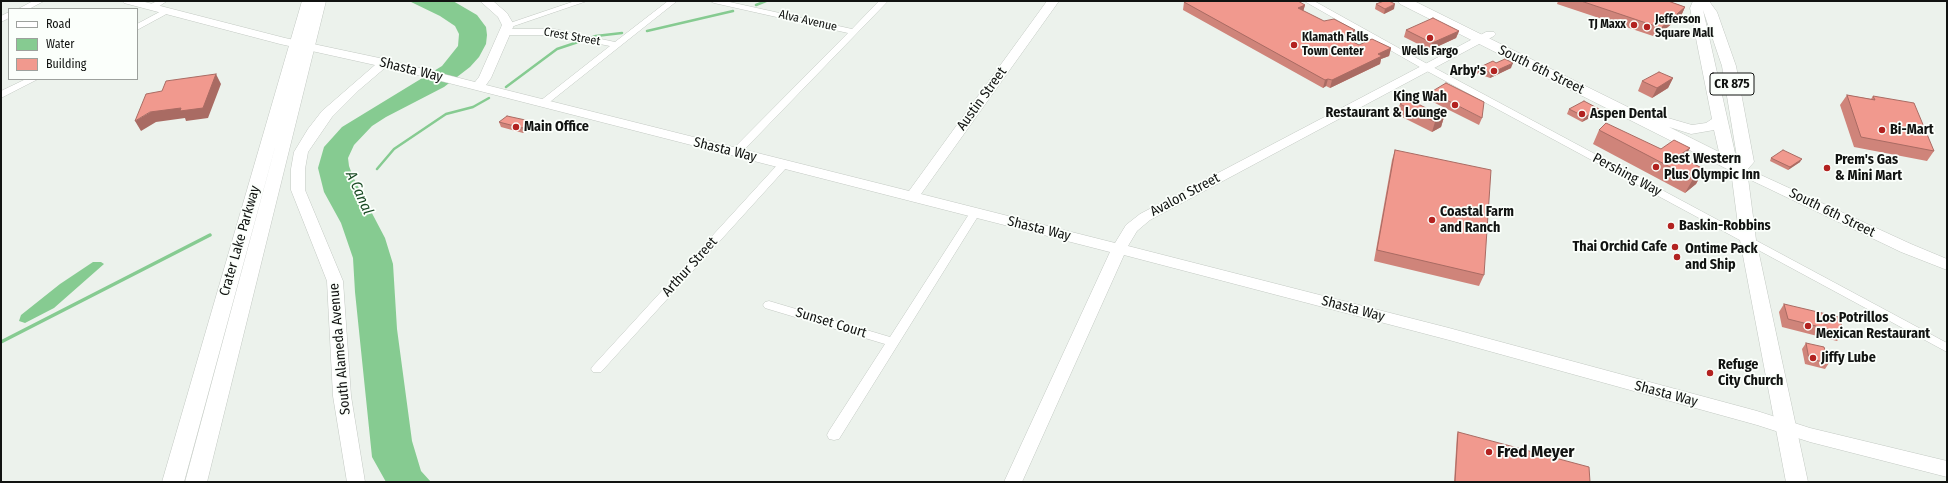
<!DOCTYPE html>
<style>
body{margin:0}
#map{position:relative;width:1948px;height:483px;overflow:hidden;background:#ecf2ec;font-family:"Fira Sans Condensed",sans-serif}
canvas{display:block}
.frame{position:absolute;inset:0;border:2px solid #111311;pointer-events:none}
.legend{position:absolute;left:8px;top:8px;width:130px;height:72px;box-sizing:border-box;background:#fbfffb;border:1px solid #9da19d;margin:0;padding:5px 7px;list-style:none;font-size:12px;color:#111311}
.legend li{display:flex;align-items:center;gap:8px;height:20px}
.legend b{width:20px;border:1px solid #9da19d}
</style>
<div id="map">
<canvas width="1948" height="483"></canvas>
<div class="frame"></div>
<ul class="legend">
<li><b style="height:5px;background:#fff"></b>Road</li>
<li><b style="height:11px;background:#86cb91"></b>Water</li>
<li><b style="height:11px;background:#f1998e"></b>Building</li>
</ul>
</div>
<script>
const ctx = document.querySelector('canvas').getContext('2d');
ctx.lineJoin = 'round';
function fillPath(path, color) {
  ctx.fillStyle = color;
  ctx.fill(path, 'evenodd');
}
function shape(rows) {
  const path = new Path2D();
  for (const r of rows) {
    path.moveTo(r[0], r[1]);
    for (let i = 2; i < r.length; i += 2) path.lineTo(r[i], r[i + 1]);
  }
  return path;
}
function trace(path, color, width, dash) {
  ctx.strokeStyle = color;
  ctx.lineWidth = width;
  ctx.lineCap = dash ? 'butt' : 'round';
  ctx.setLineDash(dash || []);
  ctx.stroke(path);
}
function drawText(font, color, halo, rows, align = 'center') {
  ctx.font = font + ' "Fira Sans Condensed",sans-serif';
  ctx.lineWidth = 3.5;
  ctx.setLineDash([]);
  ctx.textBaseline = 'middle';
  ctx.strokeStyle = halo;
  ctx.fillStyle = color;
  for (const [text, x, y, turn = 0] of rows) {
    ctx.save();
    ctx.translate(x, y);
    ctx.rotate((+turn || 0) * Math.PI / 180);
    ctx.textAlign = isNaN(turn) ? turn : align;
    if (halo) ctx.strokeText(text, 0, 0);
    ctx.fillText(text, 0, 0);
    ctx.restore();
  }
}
const water = shape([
 [409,1,453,1,477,15,486,27,487,35,486,44,479,57,470,67,444,87,386,117,372,126,354,145,348,158,349,166,353,177,385,238,393,264,397,329,412,441,421,471,431,482,386,482,372,457,355,292,353,258,341,223,324,192,318,168,324,147,342,127,442,66,458,46,459,34,455,26,440,16],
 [93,262,101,262,104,264,54,308,25,323,19,321,21,315,60,284]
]);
const streamFar1 = shape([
 [756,5,766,1],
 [647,31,733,11],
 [506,87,557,49,596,36,622,33],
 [377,169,394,149,446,114,473,107,489,98]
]);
const stream = shape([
 [1,342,210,235]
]);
const street = shape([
 [33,1,44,1,29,9,18,9,33,1],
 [157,1,167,1,155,9,149,9,149,5,157,1],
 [575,1,587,1,511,27,508,28,504,25,575,1],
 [668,1,677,1,546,105,543,106,538,103,540,101,610,46,554,35,505,35,501,32,505,29,554,29,615,42,668,1],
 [710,1,725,1,852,29,879,1,888,1,740,154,736,155,731,152,732,150,848,33,714,3,710,1],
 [1304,1,1314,1,1431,66,1947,343,1947,352,1425,70,1304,1],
 [165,9,168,9,172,11,137,30,137,24,165,9],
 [9,12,9,18,1,22,1,16,9,12],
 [26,79,38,79,1,98,1,91,26,79],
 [783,162,788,165,787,167,601,372,593,372,591,369,593,366,779,163,783,162],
 [975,210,980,213,839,439,834,440,829,439,827,435,829,431,885,344,765,308,763,305,765,302,769,301,890,337,971,211,975,210]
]);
const secondary = shape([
 [122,1,141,1,285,38,384,59,475,82,479,77,502,25,498,17,480,1,493,1,507,13,514,25,491,78,486,85,909,191,1047,1,1059,1,921,194,1115,243,1126,225,1140,214,1486,32,1494,32,1496,34,1494,36,1150,220,1137,231,1128,246,1449,328,1757,411,1810,428,1947,461,1947,477,1810,442,1757,425,1449,340,1124,255,1022,482,1004,482,1110,252,386,67,359,90,332,117,308,152,305,169,305,190,343,281,351,396,365,482,347,482,333,396,327,281,291,190,291,169,294,152,308,129,322,111,375,65,280,44,124,3,122,1],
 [1739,165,1911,244,1947,259,1947,270,1901,252,1734,172,1732,169,1734,166,1739,165]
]);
const primary = shape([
 [302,1,326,1,207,482,185,482,277,140,184,482,162,482,302,1],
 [1398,1,1414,1,1654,120,1656,117,1661,116,1692,125,1706,123,1712,119,1690,8,1693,1,1709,1,1717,12,1736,66,1754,162,1747,170,1756,240,1808,482,1786,482,1740,240,1731,171,1400,4,1398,1],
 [1703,10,1722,66,1737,157,1735,153,1703,10],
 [1669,127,1691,134,1714,130,1719,152,1669,127]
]);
const wall = shape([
 [1558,1,1668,1,1685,7,1681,16,1656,37,1557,4],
 [1184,2,1305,5,1303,11,1353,37,1349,40,1359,45,1391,48,1389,56,1381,59,1380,64,1330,88,1326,86,1323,88,1183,10],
 [1376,4,1394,9,1384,14,1375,9],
 [1406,30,1459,31,1456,38,1430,50,1404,37],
 [1496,63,1511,68,1490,78,1476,73,1478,68],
 [1673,78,1668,88,1652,98,1638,91,1642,81],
 [1431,92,1482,118,1479,125,1429,100],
 [1847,95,1871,99,1873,96,1934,151,1927,161,1854,147,1840,105],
 [1400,104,1444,117,1441,127,1432,132,1396,114],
 [1569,109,1599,109,1597,114,1582,122,1567,114],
 [499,122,532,126,523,133,501,127],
 [1599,130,1661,149,1684,159,1704,169,1696,184,1685,193,1593,144],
 [1395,150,1484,275,1479,286,1374,261,1392,160],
 [1771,158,1800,162,1788,170,1770,161],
 [1784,304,1844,333,1837,341,1782,327,1779,312],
 [1806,343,1829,363,1825,369,1805,364,1802,349],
 [1458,432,1590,482,1454,482,1457,434]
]);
const shadedWall = shape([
 [1395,4,1394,9,1384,14,1385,9],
 [1305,5,1303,12,1298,8],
 [1685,7,1681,16,1656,37,1661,28],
 [1355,30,1353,37,1340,44,1342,36],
 [1459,31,1456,38,1430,50,1432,43],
 [1391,48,1389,56,1381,59,1380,64,1330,88,1332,80,1378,54],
 [1513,63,1511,68,1490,78,1491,73],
 [216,74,221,84,208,118,186,121,185,118,156,122,141,131,135,121],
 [1673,78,1668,88,1652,98,1657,88],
 [1328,79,1326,86,1323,88,1325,80],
 [1599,109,1597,114,1582,122,1585,117],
 [1444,117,1441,127,1432,132,1435,122],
 [530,121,532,126,523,133,522,128],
 [1690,148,1682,163,1678,156],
 [1802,159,1800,162,1788,170,1790,167],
 [1704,169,1696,184,1685,193,1693,179]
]);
const building = shape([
 [1188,1,1298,1,1305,5,1298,8,1324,21,1334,19,1355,30,1342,36,1359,45,1372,39,1391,48,1378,54,1382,56,1332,80,1328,79,1325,80,1184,2,1188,1],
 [1384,1,1389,1,1395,4,1385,9,1376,4,1384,1],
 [1581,1,1668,1,1685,7,1661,28,1581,1],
 [1433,18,1459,31,1432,43,1406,30,1433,18],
 [1505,59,1513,63,1491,73,1478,68,1493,61,1496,63,1505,59],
 [1659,72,1673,78,1657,88,1642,81,1659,72],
 [216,74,203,108,180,111,181,108,150,112,135,121,146,94,162,91,166,81,216,74],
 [1446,83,1484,102,1482,118,1431,92,1446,83],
 [1847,95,1875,100,1873,96,1914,103,1934,151,1861,137,1847,95],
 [1408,99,1444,117,1435,122,1400,104,1408,99],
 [1584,101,1599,109,1585,117,1569,109,1584,101],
 [507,116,530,121,522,128,499,122,507,116],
 [1606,123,1661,149,1674,140,1690,148,1678,156,1704,169,1693,179,1599,130,1606,123],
 [1395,150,1491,170,1484,275,1377,250,1395,150],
 [1783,150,1802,159,1790,167,1771,158,1783,150],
 [1784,304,1839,317,1844,333,1788,319,1784,304],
 [1806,343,1824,347,1829,363,1809,359,1806,343],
 [1458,432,1589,467,1590,482,1455,482,1458,432]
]);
const markers = [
 [1634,25,4,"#b22220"],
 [1647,27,4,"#b22220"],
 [1430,38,4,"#b22220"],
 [1294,45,4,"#b22220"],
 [1494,71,4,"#b22220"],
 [1455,105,4,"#b22220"],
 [1582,114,4,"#b22220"],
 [516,127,4,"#b22220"],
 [1882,130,4,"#b22220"],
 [1656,167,4,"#b22220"],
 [1827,168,4,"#b22220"],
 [1432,220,4,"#b22220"],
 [1671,226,4,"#b22220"],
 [1675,247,4,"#b22220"],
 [1677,257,4,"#b22220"],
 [1808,326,4,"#b22220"],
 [1813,358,4,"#b22220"],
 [1710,373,4,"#b22220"],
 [1489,452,4,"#b22220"]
];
const farPoinames = [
 ["Jefferson",1655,20],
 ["Square Mall",1655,34],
 ["TJ Maxx",1626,25,"right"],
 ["Klamath Falls",1302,38],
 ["Town Center",1302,52],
 ["Wells Fargo",1430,52,"center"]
];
const farStreetnames = [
 ["Alva Avenue",808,21,13],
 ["Crest Street",572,37,10]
];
const shields = [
 [1732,84,44]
];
const shieldNames = [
 ["CR 875",1732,84]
];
const streetNames = [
 ["Shasta Way",411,70,14],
 ["South 6th Street",1541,70,26],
 ["Austin Street",982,99,-54],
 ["Shasta Way",725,150,14],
 ["Pershing Way",1627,175,28],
 ["Avalon Street",1185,195,-28],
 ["South 6th Street",1832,213,26],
 ["Shasta Way",1039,229,14],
 ["Crater Lake Parkway",240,241,-74],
 ["Arthur Street",690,267,-48],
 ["Shasta Way",1353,309,15],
 ["Sunset Court",831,323,17],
 ["South Alameda Avenue",340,349,-95],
 ["Shasta Way",1666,394,15]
];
const poiNames = [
 ["Arby's",1486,71,"right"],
 ["King Wah",1447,97,"right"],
 ["Restaurant & Lounge",1447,113,"right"],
 ["Aspen Dental",1590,114],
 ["Main Office",524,127],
 ["Bi-Mart",1890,130],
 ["Best Western",1664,159],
 ["Plus Olympic Inn",1664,175],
 ["Prem's Gas",1835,160],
 ["& Mini Mart",1835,176],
 ["Coastal Farm",1440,212],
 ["and Ranch",1440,228],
 ["Baskin-Robbins",1679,226],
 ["Thai Orchid Cafe",1667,247,"right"],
 ["Ontime Pack",1685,249],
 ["and Ship",1685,265],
 ["Los Potrillos",1816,318],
 ["Mexican Restaurant",1816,334],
 ["Jiffy Lube",1821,358],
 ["Refuge",1718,365],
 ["City Church",1718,381]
];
const waterNames = [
 ["A Canal",359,193,66]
];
const nearPoinames = [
 ["Fred Meyer",1497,452]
];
fillPath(water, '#86cb91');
trace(streamFar1, '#86cb91', 2.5);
trace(stream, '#86cb91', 3.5);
trace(street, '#c3c9c3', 1);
trace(secondary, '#c3c9c3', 1);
trace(primary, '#c3c9c3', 1);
fillPath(street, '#fff');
fillPath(secondary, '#fff');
fillPath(primary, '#fff');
fillPath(wall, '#cf847a');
fillPath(shadedWall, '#a96b63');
fillPath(building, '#f1998e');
trace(building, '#a96b63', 1);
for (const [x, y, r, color] of markers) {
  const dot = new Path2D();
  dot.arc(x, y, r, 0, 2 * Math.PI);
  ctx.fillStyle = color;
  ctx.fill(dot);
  trace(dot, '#fbfffb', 1.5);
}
drawText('bold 12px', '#111311', '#fbfffb', farPoinames, 'left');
drawText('12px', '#111311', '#fbfffb', farStreetnames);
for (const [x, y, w] of shields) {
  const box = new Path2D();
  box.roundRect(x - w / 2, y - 11, w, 22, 3);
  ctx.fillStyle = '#fbfffb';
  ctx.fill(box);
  trace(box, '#111311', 1);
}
drawText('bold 13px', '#111311', null, shieldNames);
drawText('14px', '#111311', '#fbfffb', streetNames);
drawText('bold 14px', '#111311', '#fbfffb', poiNames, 'left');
drawText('italic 15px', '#174822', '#fbfffb', waterNames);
drawText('bold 17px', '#111311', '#fbfffb', nearPoinames, 'left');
</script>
